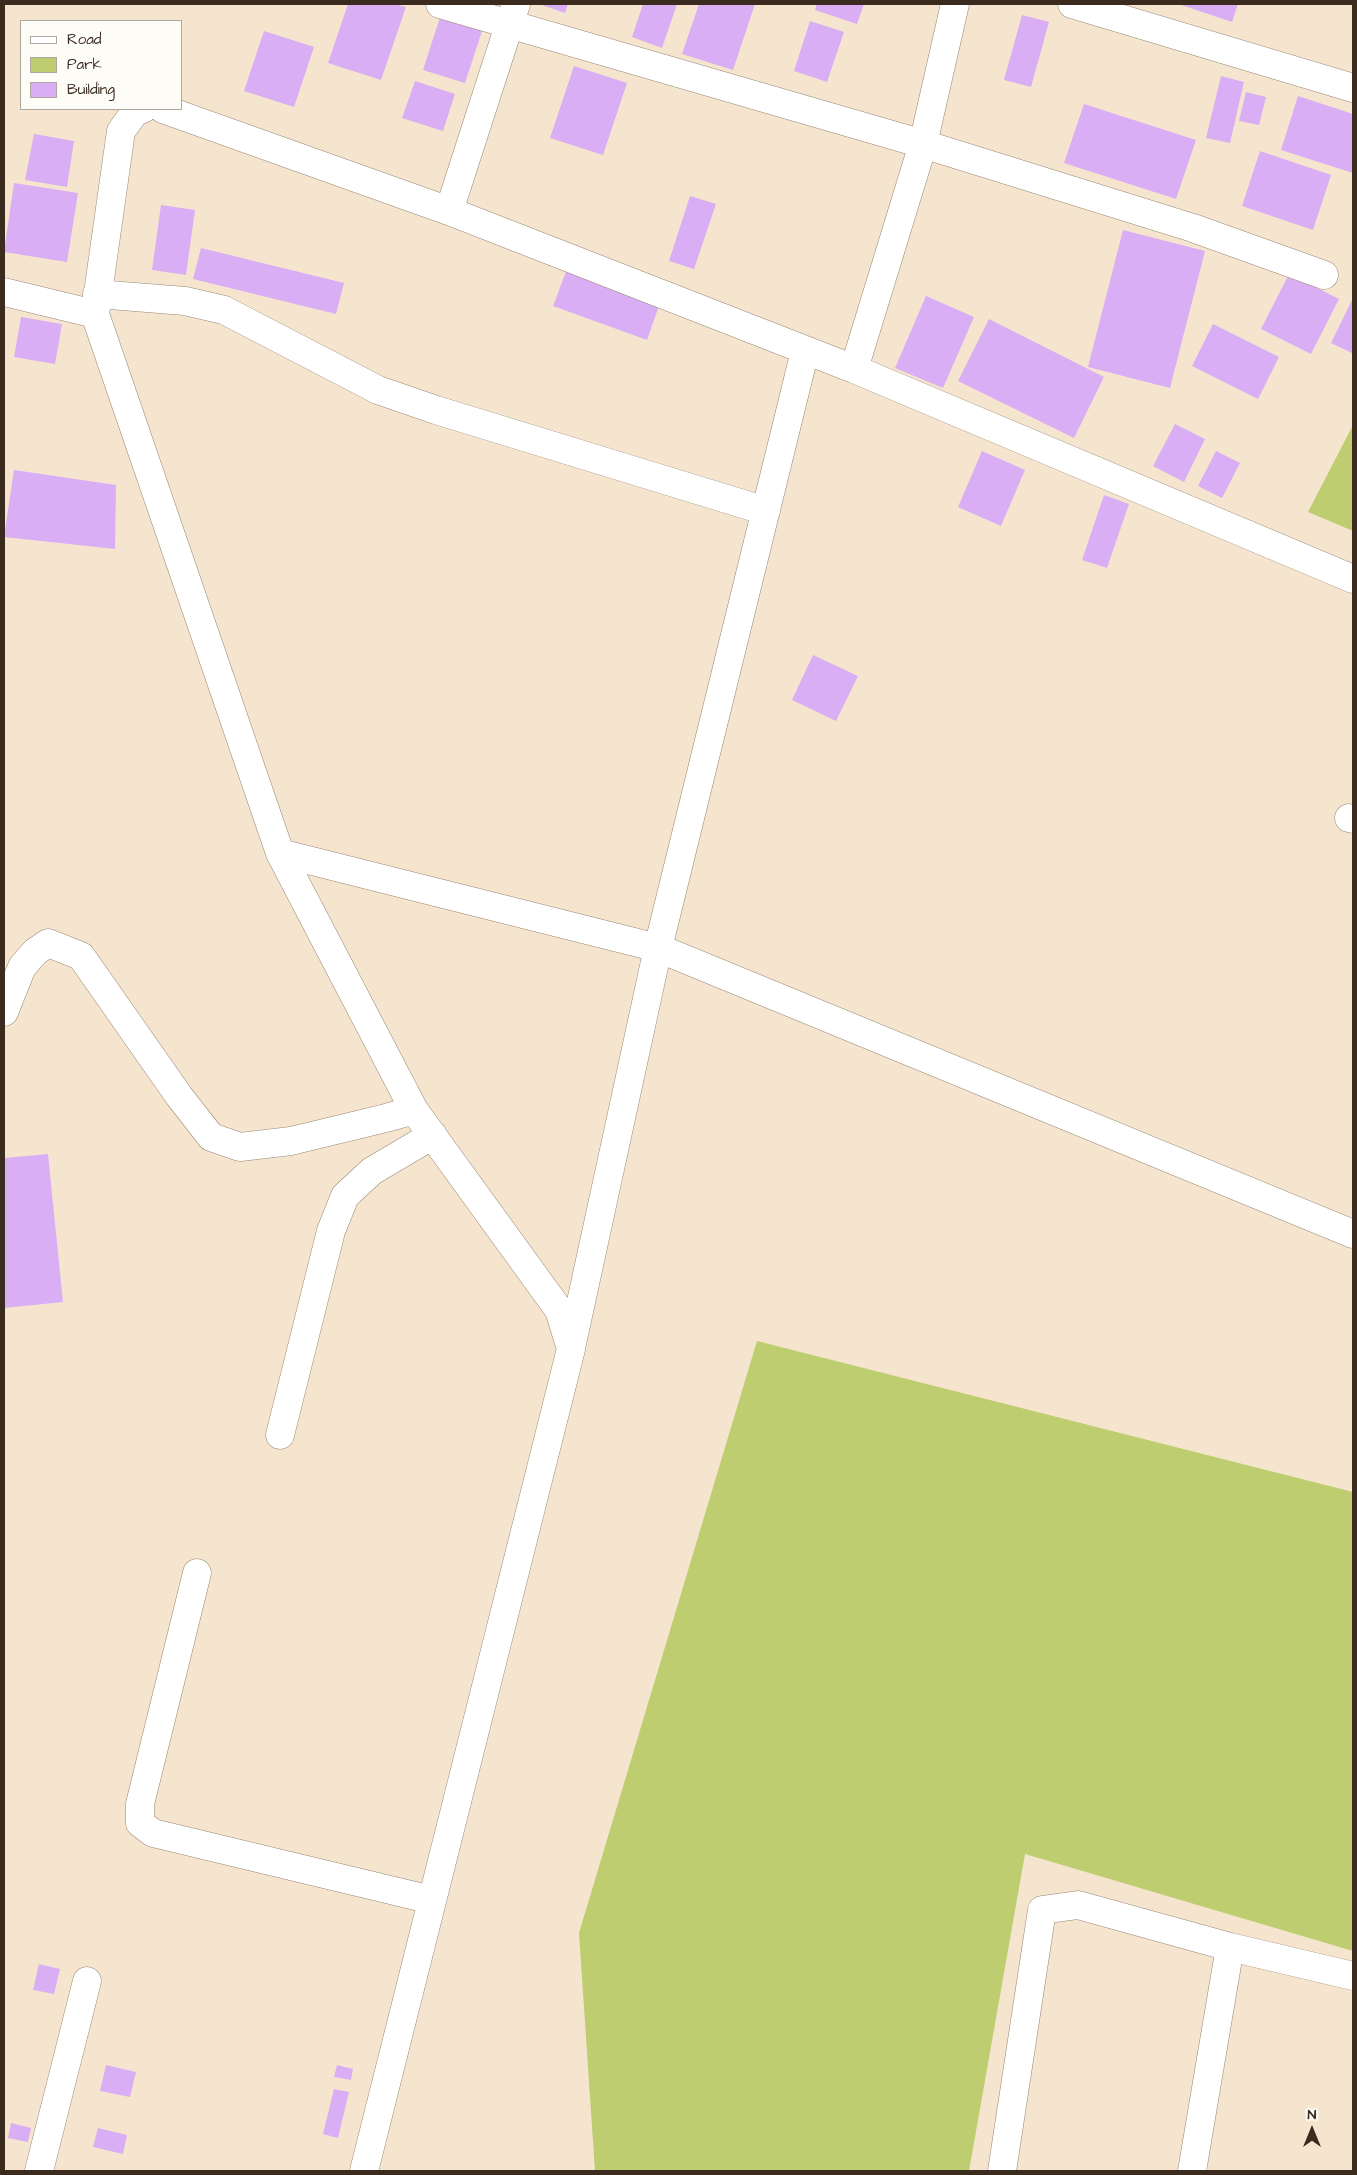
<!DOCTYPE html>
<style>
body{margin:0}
#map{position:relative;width:1357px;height:2175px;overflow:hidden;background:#f5e5ce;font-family:"Architects Daughter",sans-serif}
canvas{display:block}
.frame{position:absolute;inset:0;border:5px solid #3b2a1e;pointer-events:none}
.legend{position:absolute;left:20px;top:20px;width:162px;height:90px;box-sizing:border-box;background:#fdfcf7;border:1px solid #afa8a0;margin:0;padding:6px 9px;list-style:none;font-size:15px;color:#3b2a1e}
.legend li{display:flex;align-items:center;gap:10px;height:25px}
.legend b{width:25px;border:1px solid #afa8a0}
.north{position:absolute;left:1287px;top:2105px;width:50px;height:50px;-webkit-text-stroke:4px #fdfcf7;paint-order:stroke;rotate:0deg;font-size:14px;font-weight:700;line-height:20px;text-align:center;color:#3b2a1e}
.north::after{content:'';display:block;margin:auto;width:18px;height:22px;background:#3b2a1e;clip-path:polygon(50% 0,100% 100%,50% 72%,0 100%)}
</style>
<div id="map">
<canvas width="1357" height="2175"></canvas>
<div class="frame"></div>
<ul class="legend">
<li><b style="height:6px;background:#fff"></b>Road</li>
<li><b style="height:14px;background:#becd6f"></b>Park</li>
<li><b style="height:14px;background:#d9aef4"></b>Building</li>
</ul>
<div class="north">N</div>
</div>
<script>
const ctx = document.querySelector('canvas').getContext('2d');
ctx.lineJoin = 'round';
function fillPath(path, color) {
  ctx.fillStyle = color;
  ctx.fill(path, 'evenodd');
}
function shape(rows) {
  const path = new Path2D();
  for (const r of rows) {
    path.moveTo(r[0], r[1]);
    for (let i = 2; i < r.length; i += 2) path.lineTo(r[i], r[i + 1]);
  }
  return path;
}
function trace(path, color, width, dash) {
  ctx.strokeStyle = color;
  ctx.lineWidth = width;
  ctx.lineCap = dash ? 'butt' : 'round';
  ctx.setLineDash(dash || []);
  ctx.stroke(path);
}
const green = shape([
 [1353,425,1353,531,1308,512],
 [757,1341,1353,1492,1353,1951,1025,1854,969,2171,595,2171,579,1933]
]);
const building = shape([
 [348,4,395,4,406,7,381,80,328,63],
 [539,4,568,4,565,13],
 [643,4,677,4,662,48,632,37],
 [699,4,755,4,733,70,682,54],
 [817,4,864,4,857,24,815,10],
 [1178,4,1238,4,1232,22],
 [442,11,484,25,465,83,423,70],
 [1022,15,1049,22,1031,87,1004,80],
 [810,21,844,32,827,82,794,71],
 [264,31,314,47,294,107,244,91],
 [574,66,627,83,603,155,550,138],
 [1221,76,1244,82,1230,143,1206,138],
 [415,81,455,94,443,131,402,118],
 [1246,92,1266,97,1259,125,1239,121],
 [1298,96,1353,114,1353,173,1281,150],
 [1084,104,1196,140,1176,199,1064,163],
 [34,134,74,141,67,187,25,180],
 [1260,151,1331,175,1313,230,1242,206],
 [14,183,78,193,67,262,4,252],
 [690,196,716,204,694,269,669,261],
 [161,205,195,210,186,275,152,270],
 [1123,230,1205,251,1170,388,1088,367],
 [201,248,344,283,336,314,193,279],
 [567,269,660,303,647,340,553,306],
 [1289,274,1339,299,1311,354,1261,329],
 [926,296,974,317,943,388,895,368],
 [1353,298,1353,350,1352,353,1331,343],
 [21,317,62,324,55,364,14,357],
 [989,319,1104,377,1074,438,958,381],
 [1213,324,1279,357,1258,399,1192,366],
 [1175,424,1205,439,1184,482,1153,466],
 [982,451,1025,470,1001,526,958,507],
 [1216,451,1240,463,1222,498,1198,486],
 [14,470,116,485,115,549,4,537],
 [1104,495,1129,504,1107,568,1082,560],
 [813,655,858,676,836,721,792,700],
 [48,1154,63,1302,4,1308,4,1158],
 [39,1964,60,1969,54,1994,33,1990],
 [106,2065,136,2072,130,2097,100,2091],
 [337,2065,353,2069,351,2080,334,2077],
 [334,2089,349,2092,338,2138,323,2134],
 [11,2123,31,2128,28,2142,8,2138],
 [98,2128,127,2135,123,2154,93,2147]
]);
const minor = shape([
 [440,4,923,144,1193,228,1324,275],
 [1072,4,1353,88],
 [163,109,449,211,516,4],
 [449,211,854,369,1353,579],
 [4,292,95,314,121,131,135,112,143,109],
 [97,294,185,301,224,310,378,390,436,410,766,511],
 [95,314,280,853,414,1110,559,1310,571,1349,364,2171],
 [854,369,923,144,955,4],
 [1349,818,1353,819],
 [280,853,658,948,1353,1234],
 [4,1012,22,967,35,952,48,943,81,956,179,1096,211,1137,240,1147,291,1141,386,1118,414,1110],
 [571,1348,658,948,805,351],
 [280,1435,331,1231,345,1196,372,1171,433,1135],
 [197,1573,140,1804,140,1823,153,1833,432,1900],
 [1230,1947,1353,1976],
 [39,2171,87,1981],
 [1002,2171,1042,1910,1078,1905,1230,1947,1192,2171]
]);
fillPath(green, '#becd6f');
fillPath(building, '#d9aef4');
trace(minor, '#988876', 29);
trace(minor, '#fff', 28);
</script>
